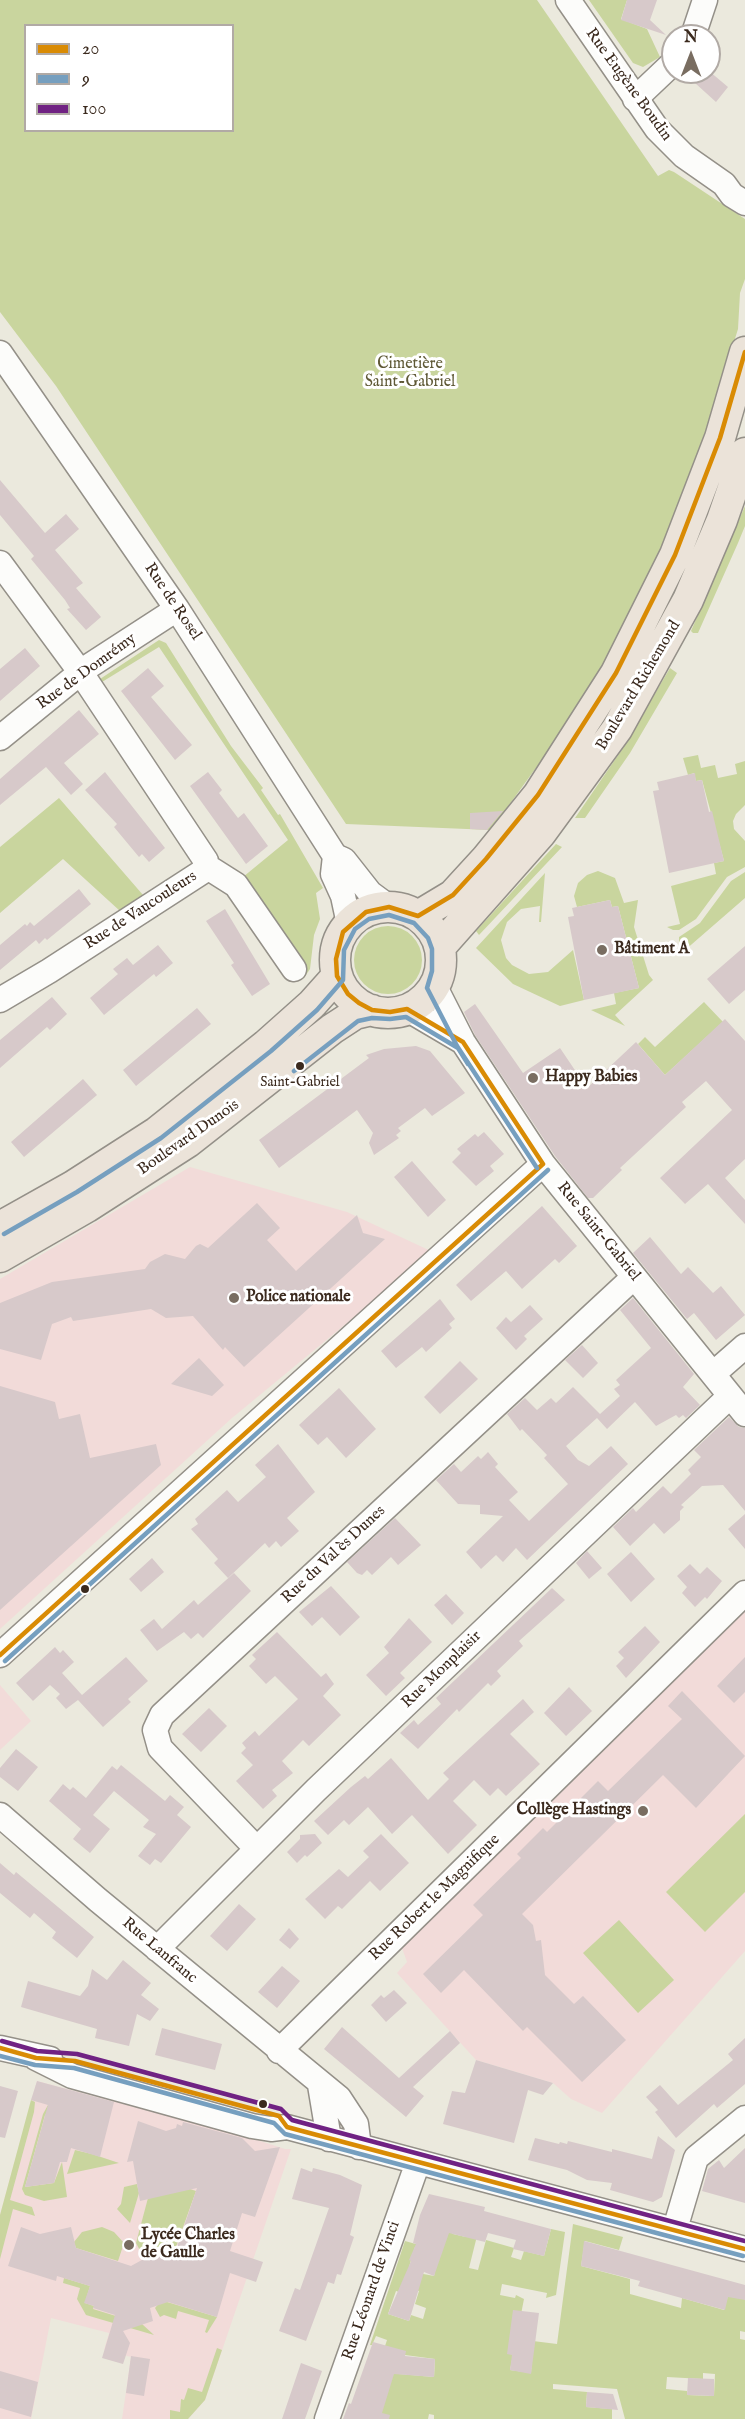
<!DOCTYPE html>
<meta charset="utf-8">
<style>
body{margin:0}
#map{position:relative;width:745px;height:2419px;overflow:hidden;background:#ebe9dd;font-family:"IM FELL English",serif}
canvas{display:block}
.legend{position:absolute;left:24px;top:24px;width:210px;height:108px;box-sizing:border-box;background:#fff;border:2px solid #b1aaa5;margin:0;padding:8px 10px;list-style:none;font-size:18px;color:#3b2a1e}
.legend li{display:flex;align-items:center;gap:12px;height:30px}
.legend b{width:30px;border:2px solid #b1aaa5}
.north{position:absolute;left:661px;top:24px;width:60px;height:60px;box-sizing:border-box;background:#fff;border:2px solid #b1aaa5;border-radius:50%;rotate:0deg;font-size:16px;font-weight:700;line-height:24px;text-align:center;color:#3b2a1e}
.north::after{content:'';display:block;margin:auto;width:21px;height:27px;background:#796d61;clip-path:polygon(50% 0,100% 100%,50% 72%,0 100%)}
</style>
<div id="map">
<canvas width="745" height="2419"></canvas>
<ul class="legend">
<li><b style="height:8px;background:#d98b04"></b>20</li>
<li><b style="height:8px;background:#769fbf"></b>9</li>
<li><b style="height:8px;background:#702283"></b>100</li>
</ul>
<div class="north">N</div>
</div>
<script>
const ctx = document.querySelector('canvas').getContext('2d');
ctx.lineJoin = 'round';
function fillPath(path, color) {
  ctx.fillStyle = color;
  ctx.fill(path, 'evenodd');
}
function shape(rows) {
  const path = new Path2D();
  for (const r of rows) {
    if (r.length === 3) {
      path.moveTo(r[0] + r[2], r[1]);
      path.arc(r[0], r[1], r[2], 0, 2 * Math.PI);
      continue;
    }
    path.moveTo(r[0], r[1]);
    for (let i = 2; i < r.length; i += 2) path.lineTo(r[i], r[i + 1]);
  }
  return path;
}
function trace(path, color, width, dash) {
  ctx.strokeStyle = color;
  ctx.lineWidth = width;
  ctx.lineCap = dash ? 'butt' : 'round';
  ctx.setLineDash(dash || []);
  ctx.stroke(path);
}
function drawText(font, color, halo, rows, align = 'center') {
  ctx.font = font + ' "IM FELL English",serif';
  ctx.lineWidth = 6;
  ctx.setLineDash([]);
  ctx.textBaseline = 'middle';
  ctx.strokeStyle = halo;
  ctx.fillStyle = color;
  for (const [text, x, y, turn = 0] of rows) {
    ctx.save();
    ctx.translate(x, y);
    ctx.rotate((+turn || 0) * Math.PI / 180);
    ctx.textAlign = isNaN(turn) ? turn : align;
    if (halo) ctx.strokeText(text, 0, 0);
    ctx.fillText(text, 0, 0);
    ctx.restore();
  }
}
const built = shape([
 [190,1167,347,1212,433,1252,232,1418,0,1629,0,1279],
 [745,1610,745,1951,602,2113,571,2099,553,2083,476,2060,397,1973,407,1962,402,1948],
 [0,1685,31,1721,0,1750],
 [37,2081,248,2137,285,2149,291,2149,205,2400,188,2419,122,2419,131,2357,104,2350,109,2333,51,2318,31,2419,0,2419,0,2215]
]);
const green = shape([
 [0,0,537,0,658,176,669,170,674,172,745,219,745,279,740,293,738,329,691,480,641,599,572,718,491,830,346,824,56,386,0,312],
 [26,26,232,26,232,130,26,130],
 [589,0,627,0,621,19,647,29,660,57,643,67,633,63],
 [745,506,745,526,738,543,698,633,693,633,691,631],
 [159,640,166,643,231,746,263,788,261,790,278,815,280,814,323,888,316,893,320,919,314,935,310,969,304,978,243,877,288,840,159,647,102,682,100,679],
 [670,668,677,673,630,753,585,818,575,818,623,748],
 [698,755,701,768,715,765,718,778,737,774,735,764,745,761,745,805,736,814,733,821,734,829,745,841,745,867,727,877,696,919,679,930,673,930,667,927,680,924,671,886,716,874,714,863,724,861,702,780,696,781,694,773,688,775,683,758],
 [59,798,143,895,120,911,63,859,0,913,0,847],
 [556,844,562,847,479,935,476,931],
 [598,871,615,878,624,903,638,900,634,927,649,975,653,980,615,1015,625,1026,591,1010,616,1004,614,993,639,988,618,906,612,907,610,900,577,907,574,896,578,883,587,875],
 [745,872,745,898,684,951,679,945,679,937,700,923,731,881],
 [545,873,541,922,539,922,540,906,521,909,507,922,501,940,506,958,512,965,529,974,548,972,573,950,584,1000,560,1006,513,984,476,948],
 [388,960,34],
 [704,1002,723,1022,665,1075,638,1044,645,1037,655,1047],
 [745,1814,745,1892,705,1932,666,1892],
 [619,1920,674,1980,638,2013,583,1953],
 [31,2100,35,2102,34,2112,10,2200,32,2207,35,2216,13,2209,0,2259,0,2215],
 [48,2105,54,2106,45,2115,25,2187,54,2183,62,2162,67,2197,44,2201,25,2195,22,2189,43,2114],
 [75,2150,92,2154,119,2163,67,2174],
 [137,2184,139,2193,130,2223,117,2209,121,2204,124,2187],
 [190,2189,196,2191,176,2247,169,2245,144,2258,136,2243,148,2198],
 [573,2224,623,2237,619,2250,585,2241,581,2266,630,2279,630,2294,681,2308,682,2298,724,2310,730,2288,745,2300,745,2332,740,2331,740,2339,745,2340,745,2419,625,2419,617,2389,553,2384,553,2389,587,2392,586,2407,612,2409,612,2419,434,2419,434,2415,429,2414,428,2419,371,2419,389,2362,399,2374,434,2377,435,2359,405,2355,384,2349,387,2340,376,2336,372,2345,370,2345,405,2241,423,2246,415,2247,409,2267,413,2272,434,2276,445,2228,453,2234,466,2237,478,2232,469,2268,478,2270,486,2240,514,2248,511,2257,521,2260,524,2251,544,2256,551,2229,565,2232,556,2295,546,2298,547,2293,502,2284,500,2295,515,2298,516,2295,524,2299,510,2370,531,2373,533,2341,557,2344],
 [401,2287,419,2291,415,2304,426,2308,423,2319,411,2315,409,2321,388,2314,396,2291,399,2292],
 [703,2373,715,2374,714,2396,687,2395,687,2391,666,2389,667,2377,703,2379],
 [102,2227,114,2232,124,2243,118,2261,76,2248,74,2242,82,2232],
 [64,2278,90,2286,85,2303,94,2306,93,2309,142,2324,154,2335,86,2315,77,2299,80,2288,63,2283],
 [161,2301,167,2302,217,2317,207,2333,205,2332,209,2320,178,2311,176,2319,164,2315,160,2317,155,2308],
 [217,2348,222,2350,205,2400,188,2419,170,2419,170,2410,180,2412,181,2399,184,2400,188,2388,202,2392]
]);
const building = shape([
 [627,0,657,0,650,20,666,35,621,20],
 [709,71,728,87,716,102,695,83],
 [0,480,45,533,66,514,79,529,55,550,83,583,76,588,101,617,86,630,67,609,70,608,65,600,31,559,34,556,0,515],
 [25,648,40,666,0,701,0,669],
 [148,668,164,686,151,697,192,745,175,760,121,691],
 [79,710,99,734,64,763,83,784,71,795,46,767,0,805,0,779],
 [105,772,165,848,149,862,142,854,139,857,114,827,117,824,85,790],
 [208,772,222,790,219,793,238,818,244,813,268,846,246,864,190,786],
 [695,773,696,781,702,780,709,812,712,811,724,861,669,873,653,791,659,790,657,782],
 [503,811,487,830,470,829,470,813],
 [79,889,91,904,47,940,45,938,39,944,36,940,0,970,0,945,25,924,27,926,30,922,34,926],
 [610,900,612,907,618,906,639,988,584,1000,568,917,574,916,572,908],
 [225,909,270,984,252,996,231,965,234,963,206,921],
 [158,945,173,963,156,977,154,974,104,1015,90,998,118,974,113,969,127,958,133,965],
 [745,946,745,990,729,1004,707,979],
 [52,997,67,1014,50,1030,47,1027,0,1068,0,1040],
 [475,1004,523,1073,560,1048,587,1088,636,1042,665,1075,725,1019,745,1041,745,1159,725,1178,745,1200,745,1224,708,1184,685,1204,660,1178,732,1110,706,1081,682,1102,686,1107,620,1168,622,1170,593,1198,588,1198,555,1156,475,1035,464,1012],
 [197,1008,211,1024,136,1086,123,1070],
 [416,1046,430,1051,465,1093,432,1116,425,1108,398,1128,401,1131,396,1135,399,1138,374,1155,369,1143,373,1133,357,1110,279,1168,259,1140,369,1058,366,1055,384,1049],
 [83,1079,97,1095,24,1157,11,1142],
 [484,1132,504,1154,490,1166,494,1171,476,1186,452,1162,461,1153,457,1149,475,1134,478,1137],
 [412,1161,446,1200,428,1217,394,1177],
 [257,1203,280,1228,267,1240,296,1271,357,1215,363,1233,385,1239,244,1367,225,1347,223,1350,193,1316,166,1318,151,1309,73,1321,71,1317,52,1324,41,1360,0,1349,0,1303,52,1282,145,1269,150,1262,165,1254,185,1259,196,1246,200,1244,208,1248],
 [542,1206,577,1246,559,1263,555,1259,522,1289,506,1271,471,1301,456,1285],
 [650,1237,681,1274,688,1267,713,1293,721,1286,745,1315,716,1340,694,1313,687,1319,633,1253],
 [633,1298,694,1374,683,1387,700,1405,686,1418,683,1415,679,1418,676,1415,656,1426,635,1402,607,1429,597,1418,566,1446,578,1460,589,1466,611,1446,628,1464,527,1560,516,1548,503,1562,496,1555,481,1569,466,1552,503,1516,480,1514,480,1505,458,1504,436,1480,454,1464,461,1472,478,1456,481,1459,488,1452,498,1464,495,1467,518,1492,509,1500,529,1521,568,1484,544,1458,547,1455,522,1429,520,1431,507,1414,525,1398,537,1410,551,1398,556,1403,573,1387,600,1414,620,1396,614,1389,620,1385,616,1380,651,1348,620,1310],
 [440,1299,455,1319,449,1324,452,1328,426,1352,422,1347,396,1368,381,1351],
 [530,1305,543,1319,524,1336,527,1339,516,1350,496,1328,506,1317,511,1322],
 [582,1345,598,1363,583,1378,565,1360],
 [199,1358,224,1385,212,1396,171,1384],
 [460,1361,478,1379,440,1414,424,1397],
 [0,1386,55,1402,59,1419,80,1414,90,1458,156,1444,161,1465,0,1610],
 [339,1388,376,1429,346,1458,327,1437,318,1445,299,1425],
 [729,1417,739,1427,745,1428,745,1511,723,1485,702,1486,681,1505,684,1507,680,1511,680,1520,664,1534,654,1523,630,1546,613,1527,633,1508,636,1512,663,1486,671,1494,691,1474,688,1470,701,1457,694,1450],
 [278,1444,315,1492,287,1518,299,1531,281,1547,276,1541,269,1548,265,1543,228,1578,214,1563,218,1559,191,1529,198,1524,195,1519,227,1490,238,1502,266,1477,255,1465],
 [745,1514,745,1549,728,1529],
 [395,1518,421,1545,398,1565,391,1557,372,1575,367,1570,362,1575,357,1573,347,1562],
 [587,1551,602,1568,589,1579,576,1563],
 [631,1552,655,1579,631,1602,607,1574],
 [152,1558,164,1572,141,1592,129,1579],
 [690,1564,700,1574,707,1567,722,1581,707,1599,705,1597,695,1607,682,1593,687,1587,677,1576],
 [234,1573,251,1591,203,1638,198,1633,191,1639,184,1632,157,1651,140,1630,154,1619,162,1629,194,1600,198,1605],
 [331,1586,360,1617,340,1636,322,1617,312,1626,299,1612],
 [552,1588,565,1600,519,1641,523,1646,497,1671,501,1676,491,1686,488,1683,459,1712,457,1709,418,1749,400,1733,414,1720,418,1725,441,1704,436,1698],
 [446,1594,464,1613,452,1625,434,1605],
 [409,1618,432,1642,400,1673,405,1678,386,1696,366,1675,389,1653,384,1647],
 [645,1626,660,1642,626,1678,616,1666,624,1658,618,1652],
 [277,1632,321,1677,326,1673,334,1684,323,1696,341,1715,309,1746,303,1740,282,1761,293,1773,272,1790,277,1796,263,1809,236,1781,253,1765,241,1753,246,1748,242,1743,255,1731,259,1736,298,1699,275,1676,266,1684,249,1666,256,1659,252,1655],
 [55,1647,60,1653,63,1650,74,1662,62,1673,82,1695,126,1657,148,1681,128,1699,131,1702,103,1727,78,1700,66,1709,56,1698,60,1694,50,1685,33,1701,16,1683],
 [745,1657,745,1692,734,1703,717,1686],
 [569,1687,592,1711,566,1736,544,1713],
 [682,1691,745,1756,696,1808,663,1775,522,1914,533,1925,536,1941,541,1940,545,1975,574,2004,583,1996,626,2040,582,2082,527,2027,523,2031,464,1970,441,1993,423,1974,483,1915,473,1905,521,1858,517,1854,543,1828,547,1832,598,1781,608,1791,682,1719,668,1706],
 [523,1699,534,1712,510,1734,540,1764,506,1796,498,1788,490,1796,474,1780,453,1801,477,1825,448,1854,412,1815,392,1834,368,1807,349,1825,344,1820,328,1835,314,1821,351,1787,365,1776,368,1779,391,1758,428,1800,449,1779,443,1773],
 [209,1708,227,1726,201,1752,182,1734],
 [16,1749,38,1767,18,1791,0,1777,0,1768],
 [121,1765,165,1801,170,1795,184,1807,177,1815,191,1827,161,1863,155,1859,150,1865,138,1856,156,1834,143,1827,149,1820,114,1791,93,1815,110,1829,90,1853,73,1839,81,1829,49,1801,63,1784,70,1790,73,1787,86,1798,112,1766,117,1770],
 [315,1834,322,1843,307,1857,305,1855,297,1863,287,1852,300,1839,300,1835],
 [381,1834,409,1863,380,1891,370,1881,342,1909,338,1906,325,1919,305,1899,339,1869,348,1877,369,1857,363,1851],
 [0,1863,14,1875,16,1872,94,1937,77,1958,52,1938,56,1932,34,1913,30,1918,0,1893],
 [239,1904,256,1919,227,1951,210,1936],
 [289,1928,299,1939,290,1949,279,1940],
 [123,1960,151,1983,141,1995,159,2009,150,2021,137,2014,129,2046,95,2038,97,2029,21,2007,28,1981,80,1996,88,1986,92,1969,107,1980],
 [282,1966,300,1981,277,2008,258,1992],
 [394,1990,407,2003,386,2022,371,2005,381,1995,384,1998],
 [342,2027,399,2078,450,2031,460,2043,413,2087,424,2096,406,2117,324,2049],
 [162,2028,222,2044,215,2070,155,2055],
 [745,2038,745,2084,717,2108,714,2104,676,2138,655,2112,658,2110,646,2097,660,2085,678,2105,733,2060,728,2054],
 [476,2060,553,2083,543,2095,528,2090,514,2143,443,2124,452,2091,465,2093],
 [37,2081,114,2102,100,2157,71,2148,67,2162,60,2162,54,2183,25,2187,48,2105,31,2100],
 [0,2086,18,2091,5,2138,0,2137],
 [138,2121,166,2131,176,2128,177,2124,182,2126,183,2122,242,2138,255,2151,280,2147,255,2217,242,2213,230,2251,263,2262,256,2282,230,2273,217,2317,168,2302,150,2308,153,2321,123,2331,130,2343,123,2364,102,2358,115,2315,93,2308,94,2306,84,2303,90,2286,57,2276,56,2281,8,2266,21,2227,40,2234,71,2227,76,2248,131,2266,169,2245,177,2247,197,2188,140,2201,133,2161,127,2162],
 [658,2136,675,2150,662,2197,653,2202,610,2190,612,2183,587,2180,567,2170,528,2160,535,2138,559,2144,560,2142,567,2144,568,2141,612,2152,612,2149,652,2159],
 [745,2148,745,2203,702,2191,708,2169,719,2160,724,2168],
 [301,2168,312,2172,313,2168,340,2175,362,2185,350,2235,354,2237,341,2275,337,2274,334,2284,328,2282,306,2341,279,2331,295,2288,300,2290,329,2208,292,2199],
 [429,2194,485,2207,484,2211,551,2229,544,2256,513,2249,516,2240,488,2233,485,2242,449,2233,434,2276,424,2272,409,2321,388,2314,411,2261,409,2260,416,2244,413,2243,420,2215],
 [584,2241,745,2285,745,2300,728,2297,725,2310,638,2286,640,2281,581,2266],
 [513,2310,539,2313,531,2374,510,2370,512,2355,507,2354],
 [373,2342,406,2351,405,2356,435,2359,434,2377,394,2374,382,2413,390,2415,389,2419,343,2419,349,2403,351,2404],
 [131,2356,150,2359,144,2396,126,2393],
 [301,2363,322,2371,305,2419,282,2419],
 [0,2371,38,2382,31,2417,0,2408],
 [688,2378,714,2379,714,2396,687,2395],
 [587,2392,613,2394,618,2410,586,2407]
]);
const minor = shape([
 [568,0,657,129,684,156,724,184,732,195,745,203],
 [693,36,705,0],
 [635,99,673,63],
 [0,353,177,609,335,856,344,860,370,893,389,907],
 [0,563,81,673,206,861,206,866,202,872,49,971,0,1000],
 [0,738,86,668,177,609],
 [335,856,333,874,343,896,349,924],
 [206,866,236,885,294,969],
 [434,985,463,1042,543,1164,745,1414],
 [407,1009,463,1042],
 [713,1374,745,1346],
 [0,1655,543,1164],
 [0,1815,98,1900,339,2098,356,2124,359,2147],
 [256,1848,160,1748,155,1730,162,1715,634,1277],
 [157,1949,316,1790,730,1396],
 [0,2048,50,2059],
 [279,2051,745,1593],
 [36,2058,72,2076,252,2126,271,2129,287,2127,745,2249],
 [320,2085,329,2139],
 [675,2229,696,2158,745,2118],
 [327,2419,418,2162]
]);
const major = shape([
 [388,960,53],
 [418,916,453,895,486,859,538,795,616,673,675,555,720,438,745,352],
 [440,947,541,833,617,729,688,600,722,520,745,453],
 [0,1227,73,1186,157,1132,266,1045,312,1004,337,976],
 [0,1257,87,1207,188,1142,332,1029,355,1014,372,1010]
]);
const bus1 = shape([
 [418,916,453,895,486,859,538,795,616,673,675,555,720,438,745,352],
 [407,1009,390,1012,372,1010,359,1003,348,994,337,976,336,959,343,932,366,912,389,907,418,916],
 [407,1009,463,1042,543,1164],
 [0,1655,543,1164],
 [0,2048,36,2058,75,2061,279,2116,287,2127,745,2249]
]);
const bus2 = shape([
 [294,1071,358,1021,372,1018,390,1019,406,1017,458,1048,468,1064],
 [4,1234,77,1192,161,1138,271,1051,317,1010,343,980,344,950,355,929,369,919,389,915,414,923,428,938,432,949,432,971,427,988,457,1046,537,1168],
 [5,1661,548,1170],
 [0,2056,35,2065,74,2068,274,2123,285,2134,743,2256]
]);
const bus3 = shape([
 [2,2041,37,2051,77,2054,281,2109,292,2120,745,2241]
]);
const markers = [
 [602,950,6,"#796d61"],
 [300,1066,5,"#3b2a1e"],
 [533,1078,6,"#796d61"],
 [234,1298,6,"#796d61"],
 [85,1589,5,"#3b2a1e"],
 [643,1811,6,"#796d61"],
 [263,2104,5,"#3b2a1e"],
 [129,2245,6,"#796d61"]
];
const busNames = [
 ["Saint-Gabriel",300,1083]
];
const streetNames = [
 ["Rue Eugène Boudin",628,85,54],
 ["Rue de Rosel",172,602,56],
 ["Rue de Domrémy",87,672,-36],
 ["Boulevard Richemond",639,686,-59],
 ["Rue de Vaucouleurs",141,911,-33],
 ["Boulevard Dunois",189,1138,-35],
 ["Rue Saint-Gabriel",598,1232,51],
 ["Rue du Val ès Dunes",334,1555,-43],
 ["Rue Monplaisir",442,1670,-44],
 ["Rue Robert le Magnifique",435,1898,-44],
 ["Rue Lanfranc",159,1951,40],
 ["Rue Léonard de Vinci",372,2291,-71]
];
const parkNames = [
 ["Cimetière",410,365],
 ["Saint-Gabriel",410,383]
];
const poiNames = [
 ["Bâtiment A",614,950],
 ["Happy Babies",545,1078],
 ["Police nationale",246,1298],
 ["Collège Hastings",631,1811,"right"],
 ["Lycée Charles",141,2236],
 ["de Gaulle",141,2254]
];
fillPath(built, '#f2dbd9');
fillPath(green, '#c9d59e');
fillPath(building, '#d7c9ca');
trace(minor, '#949088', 27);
trace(major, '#949088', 33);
trace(minor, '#fcfcfa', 24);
trace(major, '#ebe3d9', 30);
trace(bus1, '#d98b04', 4.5);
trace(bus2, '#769fbf', 4.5);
trace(bus3, '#702283', 4.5);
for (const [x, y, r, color] of markers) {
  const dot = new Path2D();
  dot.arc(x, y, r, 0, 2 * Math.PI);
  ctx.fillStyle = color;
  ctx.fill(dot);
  trace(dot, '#fff', 2);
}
drawText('14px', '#3b2a1e', '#fff', busNames);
drawText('16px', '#3b2a1e', '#fff', streetNames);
drawText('16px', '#5e5835', '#fff', parkNames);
drawText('bold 16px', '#3b2a1e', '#fff', poiNames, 'left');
</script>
